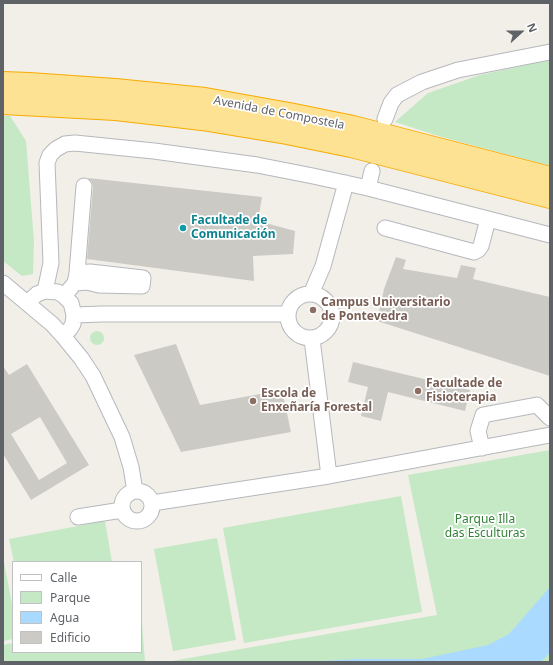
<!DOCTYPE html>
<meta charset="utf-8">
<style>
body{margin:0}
#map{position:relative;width:553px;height:665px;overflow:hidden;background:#f1efe8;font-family:"Noto Sans",sans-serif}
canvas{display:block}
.frame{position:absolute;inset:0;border:4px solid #5f6368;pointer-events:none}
.legend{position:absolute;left:12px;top:561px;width:130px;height:92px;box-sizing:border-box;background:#fff;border:1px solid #bfc1c3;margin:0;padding:5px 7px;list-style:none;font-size:12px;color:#5f6368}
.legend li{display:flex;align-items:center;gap:8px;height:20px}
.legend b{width:20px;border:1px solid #bfc1c3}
.north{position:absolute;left:501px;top:12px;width:40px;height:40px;-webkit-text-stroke:3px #fff;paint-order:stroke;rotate:69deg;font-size:11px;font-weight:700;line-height:16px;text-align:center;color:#5f6368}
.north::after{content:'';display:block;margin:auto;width:14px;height:18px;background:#5f6368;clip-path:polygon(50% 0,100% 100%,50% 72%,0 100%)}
</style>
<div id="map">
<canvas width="553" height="665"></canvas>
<div class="frame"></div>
<ul class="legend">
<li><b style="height:5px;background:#fff"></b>Calle</li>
<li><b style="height:11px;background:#c5e8c5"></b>Parque</li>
<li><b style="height:11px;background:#aadaff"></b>Agua</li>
<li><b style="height:11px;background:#cccac5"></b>Edificio</li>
</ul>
<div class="north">N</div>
</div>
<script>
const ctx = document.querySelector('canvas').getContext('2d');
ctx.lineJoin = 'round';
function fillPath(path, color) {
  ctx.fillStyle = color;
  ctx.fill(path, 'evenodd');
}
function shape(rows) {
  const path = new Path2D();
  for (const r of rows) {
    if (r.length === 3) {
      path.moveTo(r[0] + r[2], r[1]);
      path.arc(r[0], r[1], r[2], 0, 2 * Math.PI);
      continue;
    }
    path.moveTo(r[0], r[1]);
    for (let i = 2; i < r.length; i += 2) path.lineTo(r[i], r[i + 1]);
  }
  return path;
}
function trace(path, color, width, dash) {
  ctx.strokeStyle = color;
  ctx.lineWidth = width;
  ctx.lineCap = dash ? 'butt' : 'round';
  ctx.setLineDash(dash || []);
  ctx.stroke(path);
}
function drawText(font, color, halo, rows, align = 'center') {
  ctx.font = font + ' "Noto Sans",sans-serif';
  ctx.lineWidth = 3.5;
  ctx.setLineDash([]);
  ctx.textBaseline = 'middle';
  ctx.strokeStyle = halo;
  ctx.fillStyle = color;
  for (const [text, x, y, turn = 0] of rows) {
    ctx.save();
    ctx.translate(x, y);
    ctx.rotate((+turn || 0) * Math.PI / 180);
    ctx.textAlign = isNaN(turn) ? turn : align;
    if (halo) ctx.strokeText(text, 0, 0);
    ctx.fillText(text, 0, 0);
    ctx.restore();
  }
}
const green = shape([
 [550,60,550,166,442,137,395,122,428,93,480,75],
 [3,116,10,116,26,141,34,242,33,274,22,276,3,261],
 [97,338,7],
 [550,450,550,662,166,662,437,615,408,475],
 [401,496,422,612,244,643,223,528],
 [105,521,112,562,14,562,9,539],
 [217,538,236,640,173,651,154,549],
 [3,557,13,609,13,639,3,641],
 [141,610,145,662,3,662,3,645,13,643,13,652,141,652]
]);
const water = shape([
 [550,587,550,653,540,662,305,662,357,659,422,659,488,645,509,634]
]);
const building = shape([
 [88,178,262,197,258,221,295,231,293,254,253,256,254,281,87,259,93,187,92,182],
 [396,257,406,260,403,269,457,278,461,265,476,268,473,279,550,297,550,376,377,321,384,289],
 [176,344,200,405,282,390,291,432,181,452,134,355],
 [353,362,470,390,465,411,388,392,381,421,361,416,368,387,348,382],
 [27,364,89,465,31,500,3,454,3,366,9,375],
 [40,417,67,463,39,480,11,434]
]);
const minor = shape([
 [385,119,391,103,397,95,422,82,458,70,550,52],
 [368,188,372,171],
 [385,228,474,252,478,250,481,246,488,219],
 [3,283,52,324,63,336,81,358,93,376,122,437,131,467,135,491],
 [75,283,87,282,99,285,142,286,143,278,90,272,77,273],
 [45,291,51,263,47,163,50,155,56,149,65,144,75,143,154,151,257,165,313,176,368,188,550,235],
 [310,316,22],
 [311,294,323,266,346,183],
 [64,296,75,283,77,273,84,186],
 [27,303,37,294,45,291,58,292,64,296,71,303,74,315,73,324,70,329,63,336],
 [74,315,102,314,287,314],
 [312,339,329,476],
 [482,448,478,431,483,415,537,405,550,418],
 [137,506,15],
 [152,503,329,476,550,435],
 [78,517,122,510]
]);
const highway = shape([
 [3,83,29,84,115,90,205,99,289,114,353,127,550,178],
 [3,103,116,109,202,119,287,133,351,146,550,197]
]);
const markers = [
 [183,228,4,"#0f9aa8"],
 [313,310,4,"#8d6e63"],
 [418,391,4,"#8d6e63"],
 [253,401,4,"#8d6e63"]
];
const streetNames = [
 ["Avenida de Compostela",279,113,11]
];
const cultureNames = [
 ["Facultade de",191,221],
 ["Comunicación",191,235]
];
const educationNames = [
 ["Campus Universitario",321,303],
 ["de Pontevedra",321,317],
 ["Facultade de",426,384],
 ["Fisioterapia",426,398],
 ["Escola de",261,394],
 ["Enxeñaría Forestal",261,408]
];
const parkNames = [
 ["Parque Illa",485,520],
 ["das Esculturas",485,534]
];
fillPath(green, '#c5e8c5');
fillPath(water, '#aadaff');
fillPath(building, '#cccac5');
trace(minor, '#b5b8bc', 17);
trace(highway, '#f9ab00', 24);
trace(minor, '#fff', 15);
trace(highway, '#fde293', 22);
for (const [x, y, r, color] of markers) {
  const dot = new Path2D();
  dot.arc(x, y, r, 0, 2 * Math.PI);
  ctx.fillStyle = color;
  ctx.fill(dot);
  trace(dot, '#fff', 1.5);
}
drawText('12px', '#5f6368', '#fff', streetNames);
drawText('bold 12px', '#0d838f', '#fff', cultureNames, 'left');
drawText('bold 12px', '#785e54', '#fff', educationNames, 'left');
drawText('12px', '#348238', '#fff', parkNames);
</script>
